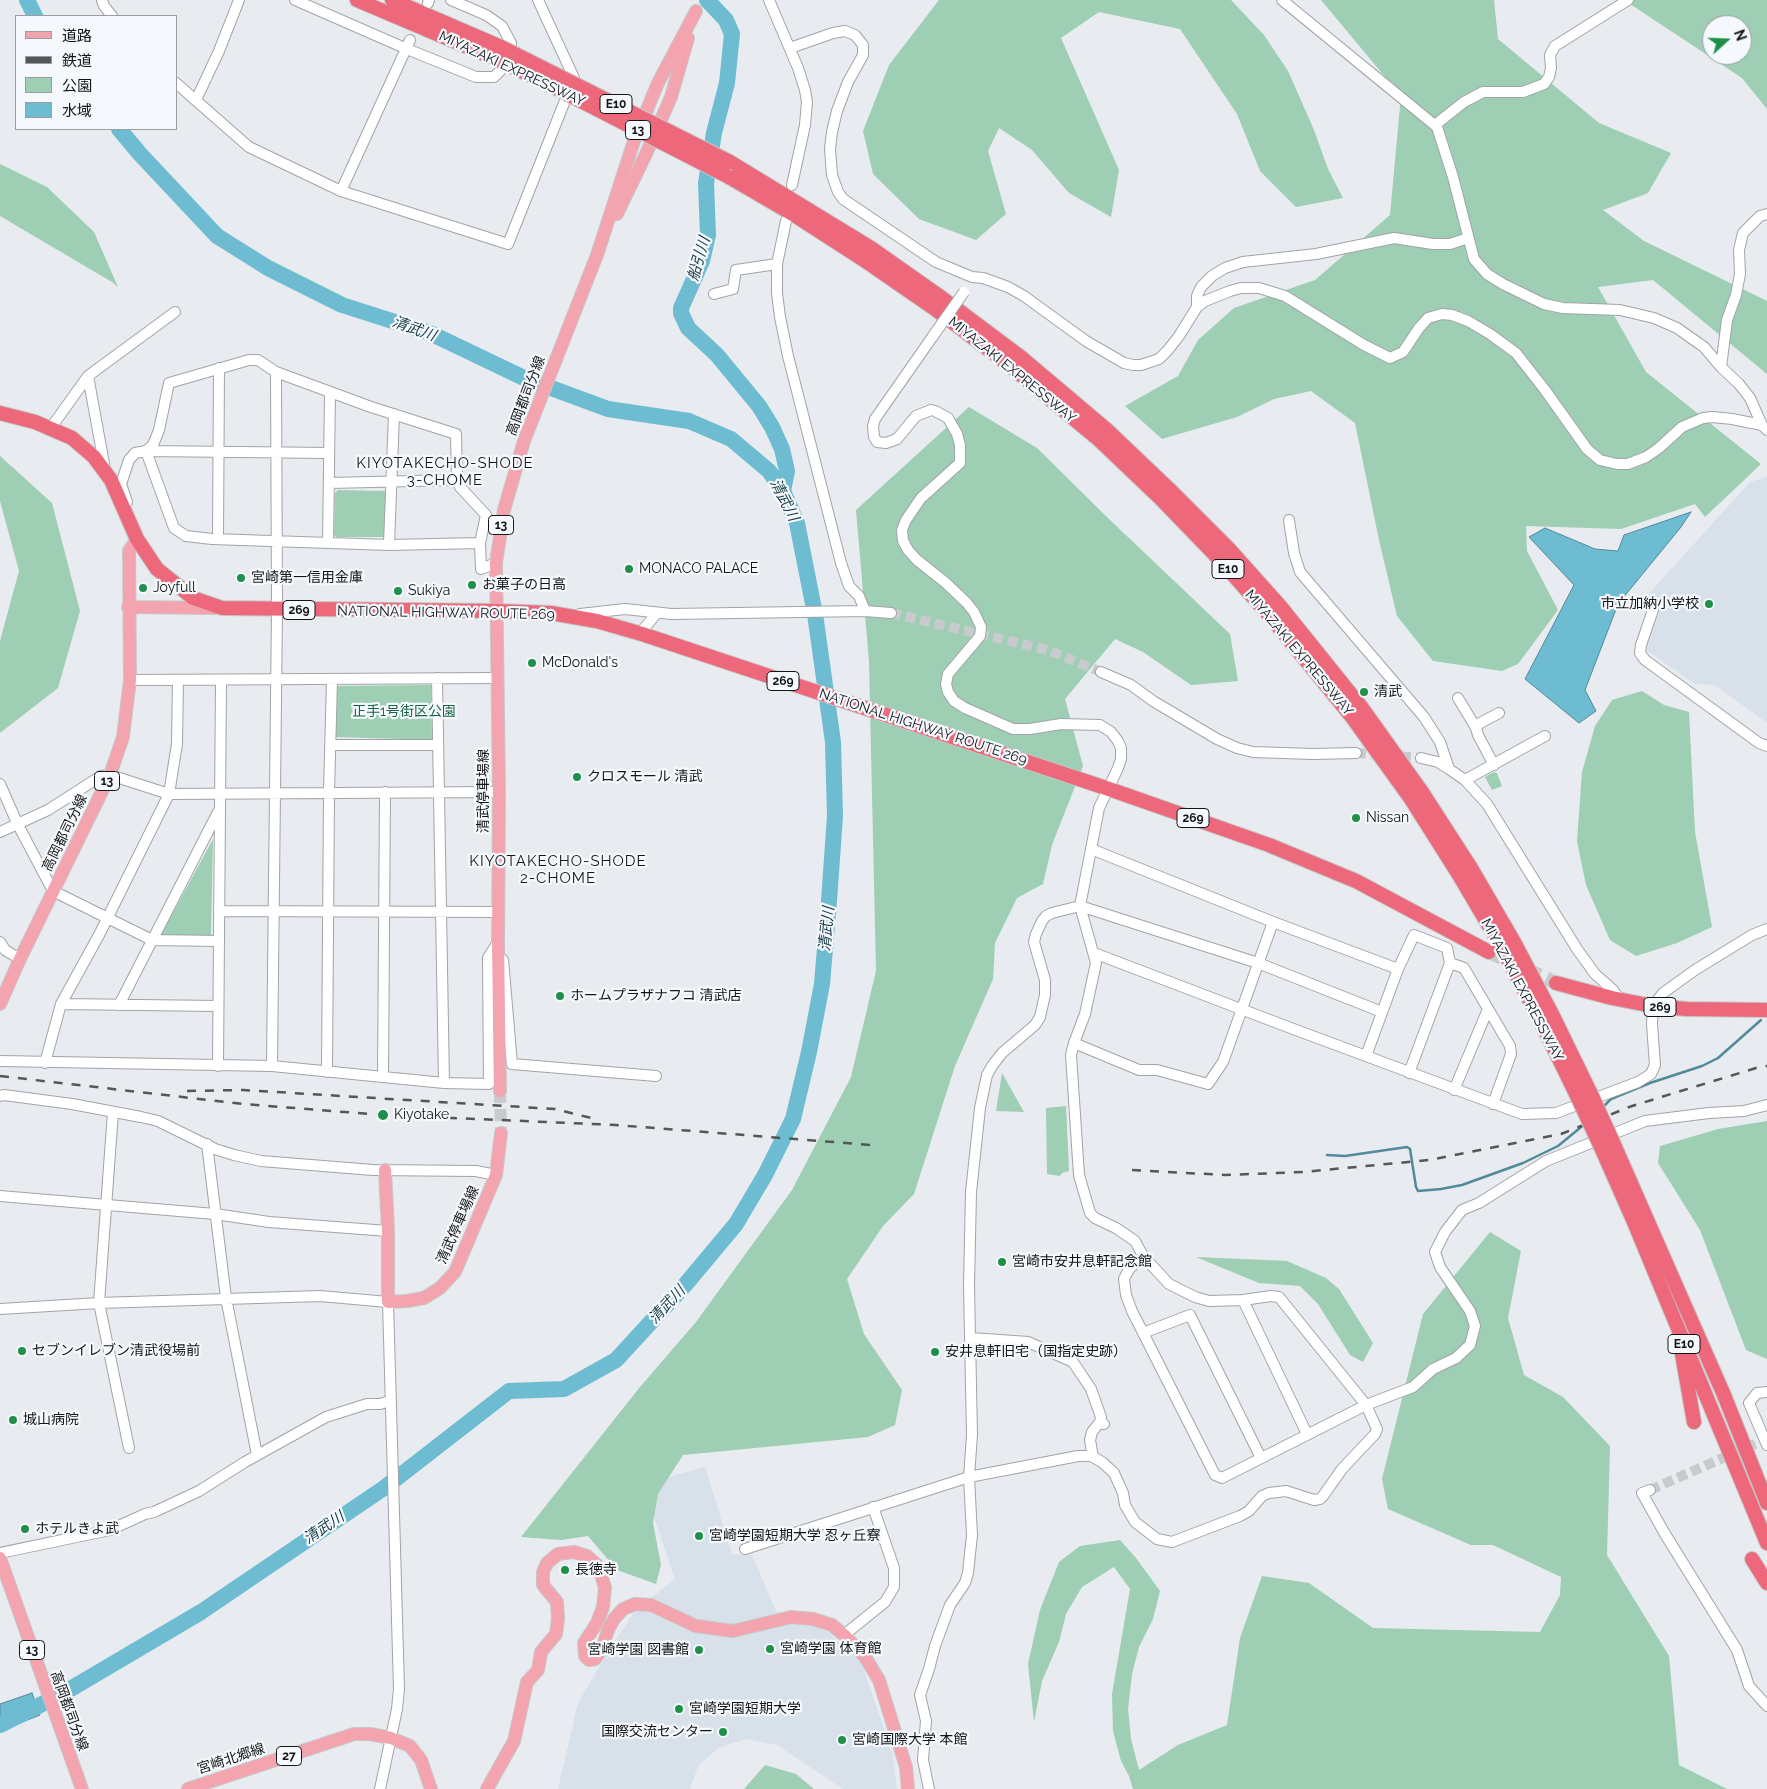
<!DOCTYPE html>
<meta charset="utf-8">
<style>
body{margin:0}
#map{position:relative;width:1767px;height:1789px;overflow:hidden;background:#e8ebef;font-family:Raleway,"Noto Sans JP",sans-serif}
canvas{display:block}
.legend{position:absolute;left:15px;top:15px;width:162px;height:115px;box-sizing:border-box;background:#f5f8fc;border:1px solid #9b9da0;margin:0;padding:6px 9px;list-style:none;font-size:15px;color:#141516}
.legend li{display:flex;align-items:center;gap:10px;height:25px}
.legend b{width:25px;border:1px solid #9b9da0}
.north{position:absolute;left:1702px;top:15px;width:50px;height:50px;box-sizing:border-box;background:#f5f8fc;border:1px solid #9b9da0;border-radius:50%;rotate:70deg;font-size:14px;font-weight:700;line-height:20px;text-align:center;color:#141516}
.north::after{content:'';display:block;margin:auto;width:18px;height:22px;background:#1e9049;clip-path:polygon(50% 0,100% 100%,50% 72%,0 100%)}
</style>
<div id="map">
<canvas width="1767" height="1789"></canvas>
<ul class="legend">
<li><b style="height:6px;background:#f4a4af"></b>道路</li>
<li><b style="height:6px;background:#545658"></b>鉄道</li>
<li><b style="height:14px;background:#9eceb3"></b>公園</li>
<li><b style="height:14px;background:#6dbcd1"></b>水域</li>
</ul>
<div class="north">N</div>
</div>
<script>
const ctx = document.querySelector('canvas').getContext('2d');
ctx.lineJoin = 'round';
function fillPath(path, color) {
  ctx.fillStyle = color;
  ctx.fill(path, 'evenodd');
}
function shape(rows) {
  const path = new Path2D();
  for (const r of rows) {
    path.moveTo(r[0], r[1]);
    for (let i = 2; i < r.length; i += 2) path.lineTo(r[i], r[i + 1]);
  }
  return path;
}
function trace(path, color, width, dash) {
  ctx.strokeStyle = color;
  ctx.lineWidth = width;
  ctx.lineCap = dash ? 'butt' : 'round';
  ctx.setLineDash(dash || []);
  ctx.stroke(path);
}
function drawText(font, color, halo, rows, align = 'center') {
  ctx.font = font + ' Raleway,"Noto Sans JP",sans-serif';
  ctx.lineWidth = 4.5;
  ctx.setLineDash([]);
  ctx.textBaseline = 'middle';
  ctx.strokeStyle = halo;
  ctx.fillStyle = color;
  for (const [text, x, y, turn = 0] of rows) {
    ctx.save();
    ctx.translate(x, y);
    ctx.rotate((+turn || 0) * Math.PI / 180);
    ctx.textAlign = isNaN(turn) ? turn : align;
    if (halo) ctx.strokeText(text, 0, 0);
    ctx.fillText(text, 0, 0);
    ctx.restore();
  }
}
const built = shape([
 [1767,477,1767,723,1715,685,1695,684,1646,650,1660,610,1644,599,1750,482],
 [705,1467,732,1554,752,1555,776,1611,827,1631,862,1665,892,1751,897,1789,843,1789,777,1745,746,1739,718,1748,698,1766,690,1789,558,1789,578,1703,608,1652,634,1612,675,1579,643,1484]
]);
const green = shape([
 [939,0,1231,0,1264,35,1288,71,1314,130,1328,169,1343,198,1296,207,1260,171,1237,114,1180,29,1099,12,1061,38,1119,170,1111,217,1069,193,1032,150,999,128,988,151,1006,214,976,240,919,219,873,174,863,131,889,65],
 [1321,0,1494,0,1498,39,1599,123,1671,153,1648,193,1603,210,1644,241,1767,301,1767,374,1653,280,1598,287,1646,372,1761,464,1705,517,1695,504,1621,529,1526,526,1527,551,1558,610,1518,664,1502,671,1433,661,1397,616,1379,540,1355,423,1311,391,1274,399,1237,417,1162,439,1125,406,1178,376,1198,340,1234,308,1315,280,1390,215,1401,96],
 [1624,0,1767,0,1767,109,1742,78],
 [1712,25,1742,25,1742,55,1712,55],
 [0,164,47,187,94,232,118,287,112,282,0,216],
 [969,407,1037,448,1110,520,1230,634,1238,681,1191,685,1143,652,1115,639,1065,699,1083,766,1052,845,1043,884,1017,898,995,943,993,979,955,1066,914,1194,883,1226,847,1279,864,1334,902,1390,895,1425,868,1437,683,1455,658,1494,653,1523,661,1565,656,1584,617,1570,588,1536,561,1540,521,1537,640,1387,696,1322,792,1190,851,1077,876,971,869,661,856,510],
 [0,456,52,503,80,611,58,688,0,733,0,641,19,571,0,501],
 [338,490,384,491,387,493,386,537,337,537,334,535,335,493],
 [431,685,432,740,336,737,336,686],
 [1642,691,1664,705,1689,712,1695,832,1712,927,1677,943,1636,956,1610,940,1586,885,1577,841,1582,772,1595,726,1612,700],
 [1494,772,1497,773,1502,786,1492,790,1485,777],
 [213,839,211,935,161,935],
 [1002,1073,1024,1112,996,1111],
 [1066,1106,1069,1171,1062,1173,1060,1176,1047,1174,1046,1108],
 [1767,1121,1767,1359,1746,1350,1700,1230,1658,1163,1660,1146,1718,1129],
 [1490,1232,1521,1251,1508,1318,1524,1375,1563,1397,1610,1446,1607,1555,1669,1656,1679,1765,1727,1789,1133,1789,1129,1776,1121,1761,1113,1731,1112,1694,1130,1589,1114,1567,1082,1587,1066,1614,1059,1642,1042,1681,1034,1722,1028,1664,1040,1610,1059,1562,1080,1546,1120,1540,1136,1558,1160,1591,1153,1619,1139,1647,1132,1674,1128,1709,1131,1739,1139,1770,1178,1745,1227,1725,1240,1638,1262,1576,1309,1583,1373,1628,1540,1632,1560,1595,1561,1577,1493,1545,1471,1545,1388,1509,1382,1479,1423,1314],
 [1196,1257,1287,1261,1326,1278,1339,1289,1373,1343,1363,1362,1350,1355,1318,1304,1300,1286,1259,1283],
 [765,1765,796,1774,814,1789,744,1789]
]);
const water = shape([
 [1691,512,1681,527,1618,604,1585,690,1596,711,1579,723,1525,679,1574,585,1529,537,1545,528,1595,549,1618,551,1624,535,1691,512],
 [32,1693,40,1715,0,1731,0,1704,32,1693]
]);
const stream = shape([
 [1603,1107,1611,1099,1650,1083,1702,1066,1718,1058,1761,1020],
 [1327,1155,1345,1156,1407,1147,1410,1149,1416,1187,1418,1191,1441,1189,1462,1185,1523,1163,1558,1146,1586,1123]
]);
const river = shape([
 [27,0,35,16],
 [707,0,726,20,732,34,727,83,714,133,706,183,708,235,702,261,681,308,681,313,688,328,717,355,759,406,772,427,782,449,787,471,783,491],
 [0,1725,62,1694,201,1612,384,1488,509,1391,564,1389,616,1360,685,1285,736,1224,765,1175,793,1119,809,1052,822,984,829,901,835,816,833,742,815,614,797,523,783,491,769,471,731,439,689,421,608,409,524,378,430,333,342,305,268,268,217,236,140,154,119,129]
]);
const minorTunnel = shape([
 [891,613,1048,650,1101,672],
 [1356,753,1421,758],
 [1650,1490,1757,1443]
]);
const majorTunnel = shape([
 [500,1091,501,1133]
]);
const highwayTunnel = shape([
 [1489,952,1556,983]
]);
const minor = shape([
 [102,0,104,6,112,16],
 [295,0,407,49,476,77,494,77,507,64,511,43,502,26,486,15,451,0],
 [769,0,798,68,805,90,807,102,805,125,792,185],
 [1282,0,1437,127,1453,177,1474,259,1487,274,1503,284,1544,304,1563,308,1620,310,1654,318,1677,328,1704,347,1721,367,1739,384,1750,398,1762,425,1767,430],
 [428,3,429,0],
 [790,48,833,33,845,31,855,35,863,45,863,55,848,82,837,111,832,132,830,149,832,175,838,192,843,199,936,262,972,277,983,278,1008,287,1024,296,1086,341,1124,363,1133,365,1141,365,1159,359,1168,350,1179,336,1197,307,1205,301,1230,291,1241,288,1259,288,1285,296,1364,345,1390,358,1403,352,1419,328,1428,318,1442,314,1452,315,1468,321,1490,334,1516,353,1545,390,1587,449,1600,460,1617,464,1628,464,1646,457,1659,448,1682,427,1703,418,1712,417,1732,419,1762,425],
 [176,83,249,147,341,191,508,244,574,78,538,0],
 [196,100,219,51,239,0],
 [1435,125,1464,102,1483,92,1523,92,1544,84,1549,77,1551,68,1550,55,1555,46,1628,0],
 [341,191,410,40],
 [786,221,777,264,777,293,780,317,788,356,841,563,849,586,859,596,865,611],
 [714,294,733,289,736,270,777,264],
 [1197,307,1197,296,1201,287,1212,276,1225,268,1243,262,1316,254,1394,238,1433,244,1450,244,1468,238],
 [1721,367,1727,320,1736,295,1740,274,1739,250,1743,233,1760,216,1767,214],
 [50,429,88,376],
 [146,451,153,445,159,430,169,383,249,360,258,360,276,372,371,407,456,434,457,480,460,487,486,515,480,543],
 [146,451,174,528,186,536,212,539,389,545,480,543,481,569,496,563],
 [105,469,88,376,175,312],
 [329,483,457,480],
 [127,502,121,484,129,460,135,453,146,451,329,453],
 [1289,520,1294,553,1300,572,1424,717,1440,742,1449,769],
 [218,539,219,368],
 [328,543,330,392],
 [389,545,394,414],
 [1653,610,1641,645,1640,653,1645,660,1759,743,1767,746],
 [580,614,625,609,671,614,865,611,891,613],
 [642,634,641,632,657,613],
 [1101,672,1131,685,1153,701,1217,739,1237,748,1253,752,1313,754,1356,753],
 [437,678,444,1083],
 [130,680,498,678],
 [1458,698,1476,728],
 [330,745,438,745],
 [1421,758,1438,762,1449,769,1465,780,1487,804,1577,949,1595,974,1613,990,1619,999],
 [1494,765,1478,735,1476,728,1480,723,1499,713],
 [1465,780,1545,736],
 [0,784,18,825,53,891,152,940,219,941],
 [0,832,48,810,101,776,110,775,169,794,499,792],
 [1091,849,1273,922,1398,969],
 [219,911,498,912],
 [0,942,5,950,20,959],
 [1094,953,1288,1027,1522,1114,1556,1113,1638,1082,1651,1074,1655,1065,1652,1024,1653,1006,1663,993,1695,970,1752,935,1767,929],
 [503,960,512,1064,656,1076],
 [61,1004,218,1006],
 [119,1005,218,812],
 [1074,1043,1139,1070,1157,1070,1208,1084,1223,1062,1273,922],
 [1366,1056,1398,969,1414,935,1447,948,1450,963,1464,968,1510,1046,1511,1054,1493,1104],
 [0,1061,272,1066,444,1083,489,1084,488,958,498,942],
 [45,1063,61,1004,99,935,169,794,177,744,178,680],
 [218,1066,221,680],
 [272,1066,277,609,276,372],
 [327,1072,329,793,332,679],
 [1409,1073,1450,963],
 [383,1077,385,792],
 [1454,1090,1488,1009],
 [0,1096,4,1095,72,1104,141,1117,158,1121,215,1149,234,1155,261,1161,373,1170,476,1171,496,1175],
 [113,1112,99,1303,129,1448],
 [207,1144,226,1298,257,1455],
 [0,1196,215,1214,269,1222,388,1231],
 [1143,1256,1129,1269,1124,1279,1126,1295,1132,1311,1215,1475,1222,1478,1366,1405,1413,1387,1433,1369,1456,1358,1470,1345,1475,1326,1470,1311,1440,1267,1435,1252,1445,1232,1462,1210,1479,1203,1546,1161,1645,1121,1709,1113,1744,1111,1767,1105],
 [1243,1300,1307,1434],
 [0,1309,99,1303,320,1296,388,1302,399,1689,397,1709,380,1789],
 [1143,1333,1190,1315,1261,1458],
 [971,1338,1028,1342,1073,1362,1091,1389,1101,1417,1100,1422],
 [1767,1392,1757,1393,1749,1403,1767,1445],
 [1093,1457,1090,1440,1092,1432,1100,1422,1104,1424],
 [1650,1490,1642,1493,1665,1534,1737,1650,1749,1686,1767,1706],
 [745,1549,969,1477,1078,1456,1091,1456,1102,1462,1114,1473,1123,1493,1125,1505,1135,1522,1157,1539,1172,1542,1240,1516,1249,1511,1262,1496,1269,1493,1286,1491,1314,1500,1320,1499,1323,1496,1342,1469,1375,1434,1377,1429,1366,1405,1279,1297,1271,1296,1243,1300,1209,1301,1195,1297,1169,1284,1143,1256,1135,1241,1116,1228,1095,1218,1090,1213,1079,1175,1071,1055,1074,1043,1085,1014,1096,963,1080,906,1099,808,1118,768,1121,759,1121,748,1118,741,1111,732,1100,725,1061,724,1030,729,1013,729,965,708,954,701,948,692,946,684,948,674,975,642,980,636,981,627,974,612,966,602,946,583,917,560,908,550,903,541,902,530,906,520,921,498,960,463,960,445,957,434,948,418,935,411,931,410,916,416,897,439,886,443,877,442,874,437,873,426,875,419,933,336],
 [0,1553,110,1530,145,1514,154,1512,199,1491,245,1462,326,1417,367,1404,380,1404,390,1401],
 [844,1635,885,1602,894,1587,894,1568,873,1507],
 [929,1789,923,1760,926,1721,920,1695,929,1669,935,1646,950,1605,965,1583,968,1573,972,1535,969,1477,972,1435,969,1286,971,1192,980,1108,987,1075,992,1066,1002,1053,1035,1025,1040,1017,1045,995,1045,980,1034,942,1036,934,1042,921,1046,916,1052,913,1080,906,1258,963,1382,1012]
]);
const major = shape([
 [617,214,646,154,671,97,688,38],
 [128,607,216,608],
 [0,1004,20,959,110,775,123,737,130,680,129,551,137,539],
 [500,1091,498,942,499,792,496,563,504,510,524,441,597,255,634,141,658,83,696,11],
 [385,1170,388,1231,388,1302,407,1301,424,1298,440,1288,455,1272,496,1175,501,1133],
 [0,1558,82,1789],
 [188,1789,354,1734,370,1734,391,1738,410,1746,421,1760,431,1789],
 [487,1789,514,1741,527,1682,538,1670,541,1652,556,1634,558,1619,557,1602,543,1585,543,1572,547,1563,558,1554,574,1552,587,1556,599,1567,605,1588,603,1607,597,1623,584,1643,585,1656,589,1660,595,1659,602,1649,608,1630,614,1619,623,1609,635,1604,651,1605,696,1626,733,1631,791,1617,813,1619,832,1625,844,1635,865,1657,879,1680,906,1767,908,1789]
]);
const highway = shape([
 [357,0,496,59],
 [392,0,501,47],
 [730,162,871,248,942,298,1022,358,1106,429,1168,488,1229,549,1280,606,1362,708,1422,792,1471,868,1514,942,1553,1016,1590,1092],
 [729,177,796,216,864,260,935,309,1014,369,1097,438,1160,498,1219,559,1269,615,1352,717,1411,799,1459,875,1502,948,1541,1022,1578,1098],
 [0,413,35,422,72,438,94,457,111,480,137,539,157,569,193,598,222,608,498,611,551,613,597,621,642,634,1109,789,1269,845,1356,881,1489,952],
 [1556,983,1612,998,1653,1006,1687,1009,1767,1010],
 [1612,1140,1724,1395,1767,1503],
 [1600,1145,1634,1222,1767,1543],
 [1682,1354,1694,1422],
 [1752,1559,1767,1583]
]);
const rail = shape([
 [0,1076,243,1104,383,1115,616,1125,871,1145],
 [187,1091,243,1090,555,1109,595,1119],
 [1132,1170,1225,1175,1303,1172,1429,1160,1561,1134,1632,1106,1756,1068,1767,1066]
]);
const minorBridge = shape([
 [933,336,964,292]
]);
const highwayBridge = shape([
 [501,47,730,162],
 [496,59,544,82,729,177],
 [1590,1092,1612,1140],
 [1578,1098,1600,1145]
]);
const markers = [
 [629,569,5,"#1e9049"],
 [241,578,5,"#1e9049"],
 [472,585,5,"#1e9049"],
 [143,588,5,"#1e9049"],
 [398,591,5,"#1e9049"],
 [1709,604,5,"#1e9049"],
 [532,663,5,"#1e9049"],
 [1364,692,5,"#1e9049"],
 [577,777,5,"#1e9049"],
 [1356,818,5,"#1e9049"],
 [560,996,5,"#1e9049"],
 [383,1115,6,"#1e9049"],
 [1002,1262,5,"#1e9049"],
 [22,1351,5,"#1e9049"],
 [935,1352,5,"#1e9049"],
 [13,1420,5,"#1e9049"],
 [25,1529,5,"#1e9049"],
 [699,1536,5,"#1e9049"],
 [565,1570,5,"#1e9049"],
 [770,1649,5,"#1e9049"],
 [699,1650,5,"#1e9049"],
 [679,1709,5,"#1e9049"],
 [723,1732,5,"#1e9049"],
 [842,1740,5,"#1e9049"]
];
const shields = [
 [616,104,32],
 [638,130,25],
 [501,525,25],
 [1228,569,32],
 [299,610,32],
 [783,681,32],
 [107,781,25],
 [1193,818,32],
 [1660,1007,32],
 [1684,1344,32],
 [32,1650,25],
 [289,1756,25]
];
const shieldNames = [
 ["E10",616,104],
 ["13",638,130],
 ["13",501,525],
 ["E10",1228,569],
 ["269",299,610],
 ["269",783,681],
 ["13",107,781],
 ["269",1193,818],
 ["269",1660,1007],
 ["E10",1684,1344],
 ["13",32,1650],
 ["27",289,1756]
];
const streetNames = [
 ["MIYAZAKI EXPRESSWAY",512,69,25],
 ["MIYAZAKI EXPRESSWAY",1012,370,39],
 ["高岡都司分線",526,396,-69],
 ["NATIONAL HIGHWAY ROUTE 269",446,613,1],
 ["MIYAZAKI EXPRESSWAY",1299,653,50],
 ["NATIONAL HIGHWAY ROUTE 269",923,727,18],
 ["清武停車場線",484,791,-90],
 ["高岡都司分線",65,833,-64],
 ["MIYAZAKI EXPRESSWAY",1522,990,62],
 ["清武停車場線",458,1225,-66],
 ["高岡都司分線",69,1711,70],
 ["宮崎北郷線",231,1759,-18]
];
const poiNames = [
 ["MONACO PALACE",639,569],
 ["宮崎第一信用金庫",251,578],
 ["お菓子の日高",482,585],
 ["Joyfull",153,588],
 ["Sukiya",408,591],
 ["市立加納小学校",1699,604,"right"],
 ["McDonald's",542,663],
 ["清武",1374,692],
 ["クロスモール 清武",587,777],
 ["Nissan",1366,818],
 ["ホームプラザナフコ 清武店",570,996],
 ["Kiyotake",394,1115],
 ["宮崎市安井息軒記念館",1012,1262],
 ["セブンイレブン清武役場前",32,1351],
 ["安井息軒旧宅（国指定史跡）",945,1352],
 ["城山病院",23,1420],
 ["ホテルきよ武",35,1529],
 ["宮崎学園短期大学 忍ヶ丘寮",709,1536],
 ["長徳寺",575,1570],
 ["宮崎学園 体育館",780,1649],
 ["宮崎学園 図書館",689,1650,"right"],
 ["宮崎学園短期大学",689,1709],
 ["国際交流センター",713,1732,"right"],
 ["宮崎国際大学 本館",852,1740]
];
const parkNames = [
 ["正手1号街区公園",404,712]
];
const waterNames = [
 ["船引川",699,259,-74],
 ["清武川",414,329,20],
 ["清武川",784,500,63],
 ["清武川",827,929,-85],
 ["清武川",667,1305,-47],
 ["清武川",324,1528,-34]
];
const neighbourhoodNames = [
 ["KIYOTAKECHO-SHODE",445,463],
 ["3-CHOME",445,480],
 ["KIYOTAKECHO-SHODE",558,861],
 ["2-CHOME",558,878]
];
fillPath(built, '#d8e1ea');
fillPath(green, '#9eceb3');
fillPath(water, '#6dbcd1');
trace(water, '#528a99', 1);
trace(stream, '#528a99', 2.5);
trace(river, '#6dbcd1', 16);
trace(minorTunnel, '#c8cbce', 10, [10, 5]);
trace(majorTunnel, '#c8cbce', 12, [12, 6]);
trace(highwayTunnel, '#c8cbce', 14, [14, 7]);
trace(minor, '#a1a4a7', 12);
trace(major, '#c7c7c7', 14);
trace(highway, '#c7c7c7', 16);
trace(minor, '#fff', 10);
trace(major, '#f4a4af', 12);
trace(highway, '#ec687a', 14);
trace(rail, '#545658', 2.5, [9, 9]);
trace(minorBridge, '#a1a4a7', 12, []);
trace(highwayBridge, '#c7c7c7', 16, []);
trace(minorBridge, '#fff', 10);
trace(highwayBridge, '#ec687a', 14);
for (const [x, y, r, color] of markers) {
  const dot = new Path2D();
  dot.arc(x, y, r, 0, 2 * Math.PI);
  ctx.fillStyle = color;
  ctx.fill(dot);
  trace(dot, '#f5f8fc', 2);
}
for (const [x, y, w] of shields) {
  const box = new Path2D();
  box.roundRect(x - w / 2, y - 9.5, w, 19, 4);
  ctx.fillStyle = '#f5f8fc';
  ctx.fill(box);
  trace(box, '#141516', 1);
}
drawText('bold 12px', '#141516', null, shieldNames);
drawText('14px', '#141516', '#f5f8fc', streetNames);
drawText('14px', '#141516', '#f5f8fc', poiNames, 'left');
drawText('14px', '#196443', '#f5f8fc', parkNames);
drawText('italic 15px', '#153b44', '#f5f8fc', waterNames);
ctx.letterSpacing = '1px';
drawText('15px', '#141516', '#f5f8fc', neighbourhoodNames);
ctx.letterSpacing = '0px';
</script>
